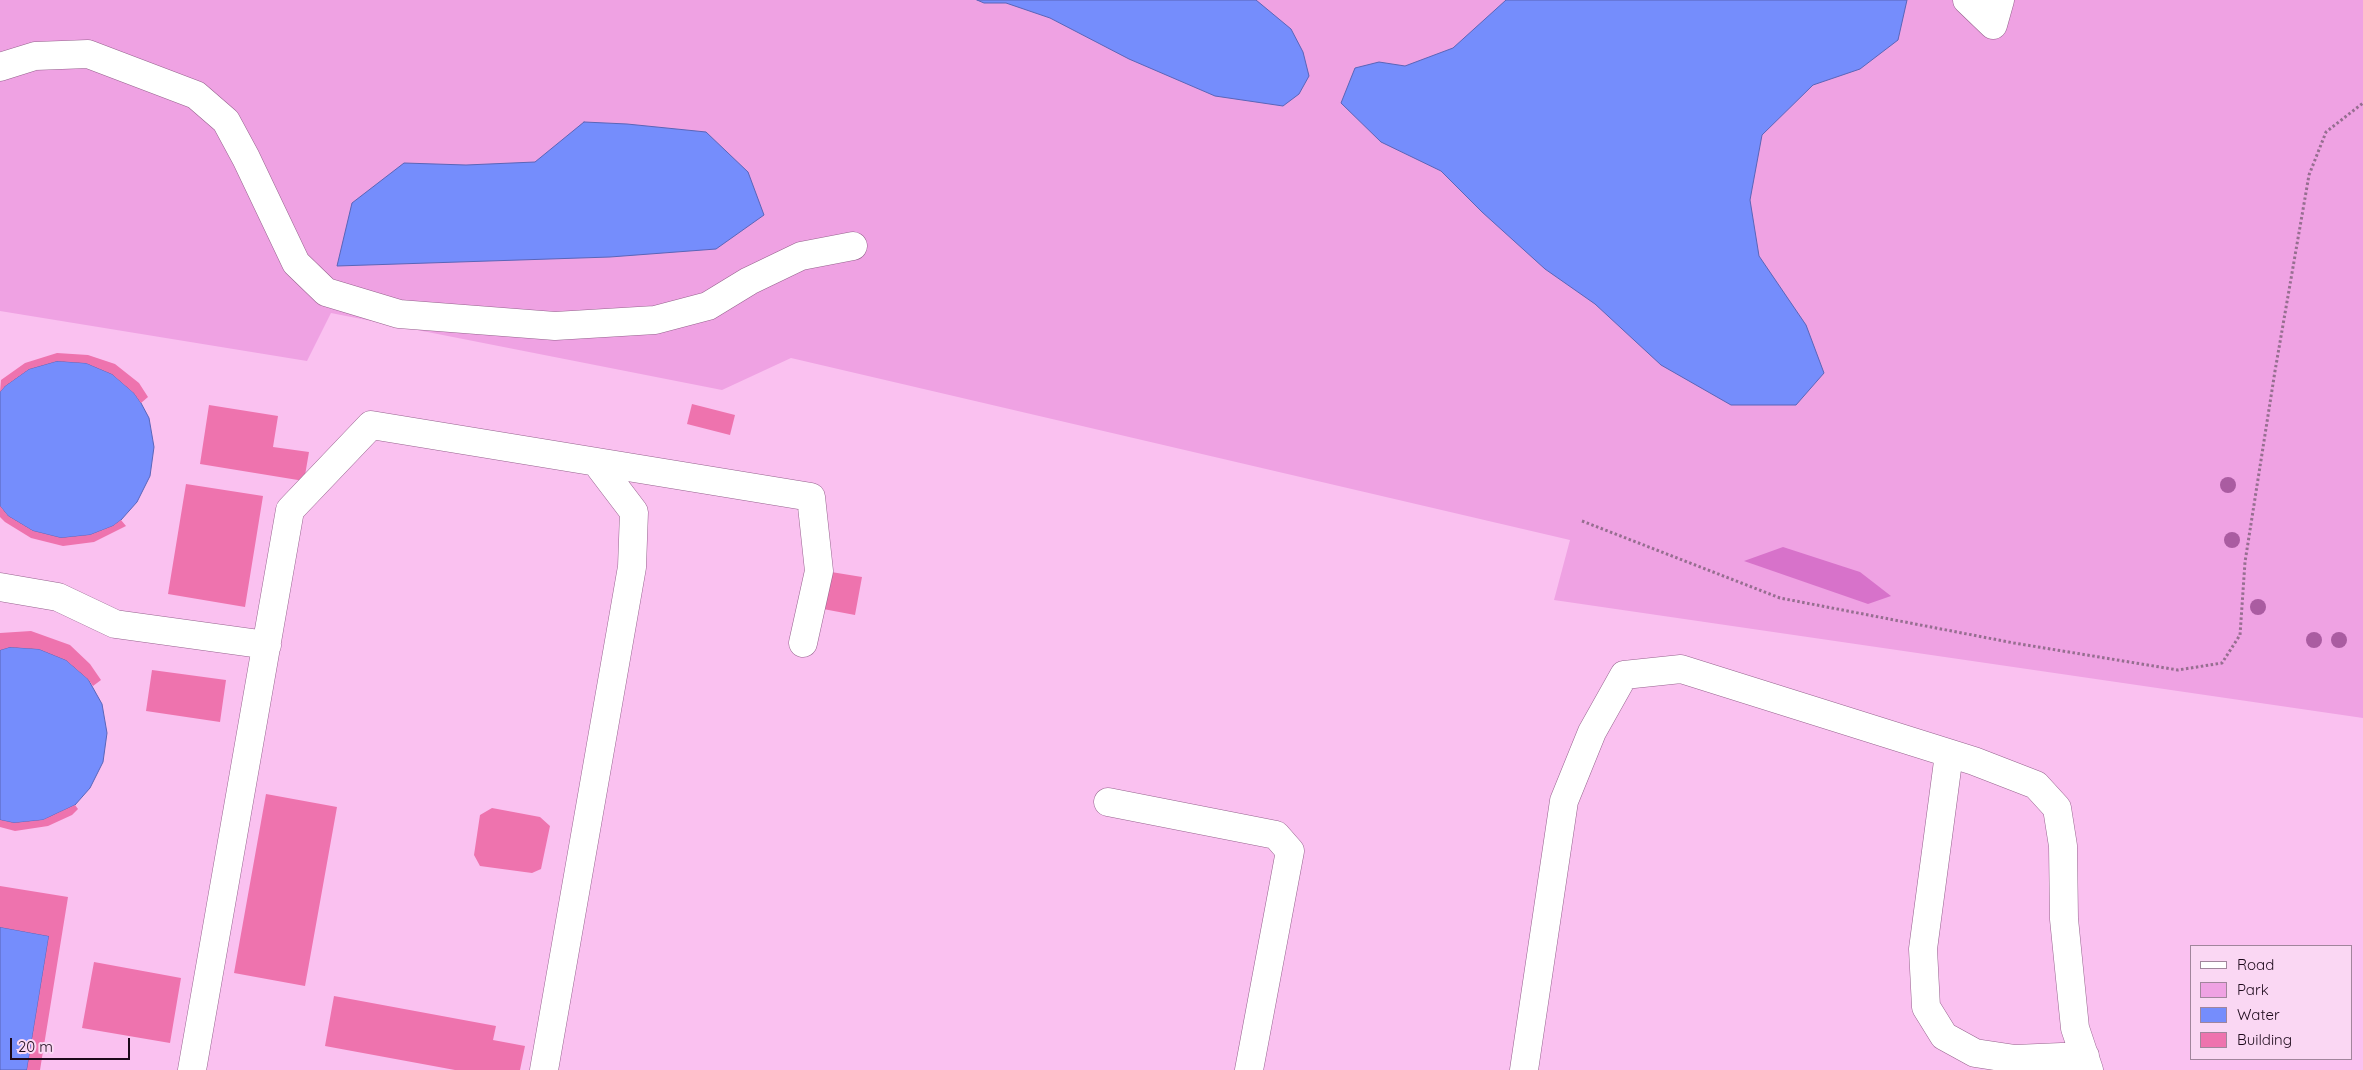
<!DOCTYPE html>
<style>
body{margin:0}
#map{position:relative;width:2363px;height:1070px;overflow:hidden;background:#fac1f0;font-family:Quicksand,sans-serif}
canvas{display:block}
.legend{position:absolute;left:2190px;top:945px;width:162px;height:115px;box-sizing:border-box;background:#fad7f3;border:1px solid #a1859c;margin:0;padding:6px 9px;list-style:none;font-size:15px;color:#1c091a}
.legend li{display:flex;align-items:center;gap:10px;height:25px}
.legend b{width:25px;border:1px solid #a1859c}
.scale{position:absolute;left:10px;top:1038px;width:120px;height:22px;box-sizing:border-box;border:2px solid #1c091a;border-top:0;padding-left:6px;font-size:15px;line-height:18px;white-space:nowrap;color:#1c091a;-webkit-text-stroke:4px #fad7f3;paint-order:stroke}
</style>
<div id="map">
<canvas width="2363" height="1070"></canvas>
<ul class="legend">
<li><b style="height:6px;background:#fff"></b>Road</li>
<li><b style="height:14px;background:#efa2e3"></b>Park</li>
<li><b style="height:14px;background:#758dfc"></b>Water</li>
<li><b style="height:14px;background:#ee73ae"></b>Building</li>
</ul>
<div class="scale">20 m</div>
</div>
<script>
const ctx = document.querySelector('canvas').getContext('2d');
ctx.lineJoin = 'round';
function fillPath(path, color) {
  ctx.fillStyle = color;
  ctx.fill(path, 'evenodd');
}
function shape(rows) {
  const path = new Path2D();
  for (const r of rows) {
    path.moveTo(r[0], r[1]);
    for (let i = 2; i < r.length; i += 2) path.lineTo(r[i], r[i + 1]);
  }
  return path;
}
function trace(path, color, width, dash) {
  ctx.strokeStyle = color;
  ctx.lineWidth = width;
  ctx.lineCap = dash ? 'butt' : 'round';
  ctx.setLineDash(dash || []);
  ctx.stroke(path);
}
const green = shape([
 [0,0,2363,0,2363,718,1554,600,1570,540,791,358,722,390,331,313,307,361,0,311]
]);
const forest = shape([
 [1783,547,1860,572,1891,596,1868,604,1744,561]
]);
const water = shape([
 [977,0,1256,0,1291,29,1303,52,1309,76,1299,94,1283,106,1215,96,1129,59,1050,18,1006,3,984,3,977,0],
 [1506,0,1907,0,1898,40,1860,69,1813,85,1762,135,1750,200,1759,256,1806,325,1824,373,1796,405,1731,405,1661,365,1595,304,1545,269,1482,212,1441,171,1381,142,1341,103,1355,68,1379,62,1405,66,1453,48,1506,0],
 [584,122,627,124,706,132,748,172,764,215,716,249,610,257,337,266,352,203,404,163,466,165,535,162,584,122],
 [57,361,86,363,112,374,134,393,141,403,149,418,154,447,150,476,137,502,121,520,113,526,90,535,61,538,33,531,8,516,0,506,0,392,5,386,29,369,57,361],
 [10,647,39,649,66,660,88,679,102,704,107,733,103,762,90,788,75,805,43,820,14,823,0,820,0,650,10,647],
 [0,927,49,936,27,1070,0,1070,0,927]
]);
const building = shape([
 [57,353,88,355,115,364,139,383,148,397,141,403,134,393,112,374,86,363,57,361,29,369,5,386,0,392,1,380,25,363],
 [692,404,735,415,730,435,687,424],
 [209,405,278,416,273,447,309,452,304,481,200,464],
 [186,484,263,496,245,607,168,594],
 [0,506,8,516,33,531,61,538,90,535,113,526,121,520,126,526,94,542,63,546,31,538,5,522,0,517],
 [825,571,862,577,855,615,818,608],
 [31,631,70,645,90,664,101,680,93,686,88,679,66,660,39,649,10,647,0,650,0,633],
 [152,670,226,680,220,722,146,711],
 [266,794,337,807,305,986,234,973],
 [75,805,78,809,72,815,48,826,15,831,0,827,0,820,14,823,43,820],
 [492,808,540,817,550,826,541,869,532,873,480,866,474,855,480,815],
 [0,886,68,897,40,1070,27,1070,49,936,0,927],
 [94,962,181,978,170,1043,82,1028],
 [334,996,496,1026,493,1040,525,1046,520,1070,455,1070,325,1046]
]);
const path = shape([
 [1582,521,1780,598,2014,643,2178,670,2222,663,2240,635,2245,562,2275,371,2309,175,2326,132,2363,103]
]);
const minor = shape([
 [1967,0,1993,25,2000,0],
 [0,67,35,56,88,54,196,95,226,121,246,158,296,263,326,292,399,314,555,326,655,320,708,306,749,281,801,256,853,246],
 [0,587,58,597,115,624,267,645],
 [1949,754,1923,949,1926,1007,1944,1036,1975,1053,2015,1059,2085,1056],
 [1108,802,1276,835,1290,851,1249,1070],
 [192,1070,290,510,371,425,811,497,819,571,803,643],
 [544,1070,632,567,634,512,596,462],
 [1524,1070,1564,801,1592,732,1624,675,1681,669,1974,761,2036,785,2057,808,2063,846,2064,919,2075,1028,2089,1070]
]);
const trees = [
 [2228,485],
 [2232,540],
 [2258,607],
 [2314,640],
 [2339,640]
];
fillPath(green, '#efa2e3');
fillPath(forest, '#d772ca');
fillPath(water, '#758dfc');
trace(water, '#5a65b8', 1);
fillPath(building, '#ee73ae');
trace(minor, '#96638e', 29);
trace(path, '#966e90', 3, [2.5, 2.5]);
trace(minor, '#fff', 28);
ctx.fillStyle = '#aa5ca1';
for (const [x, y] of trees) {
  ctx.beginPath();
  ctx.arc(x, y, 8, 0, 2 * Math.PI);
  ctx.fill();
}
</script>
